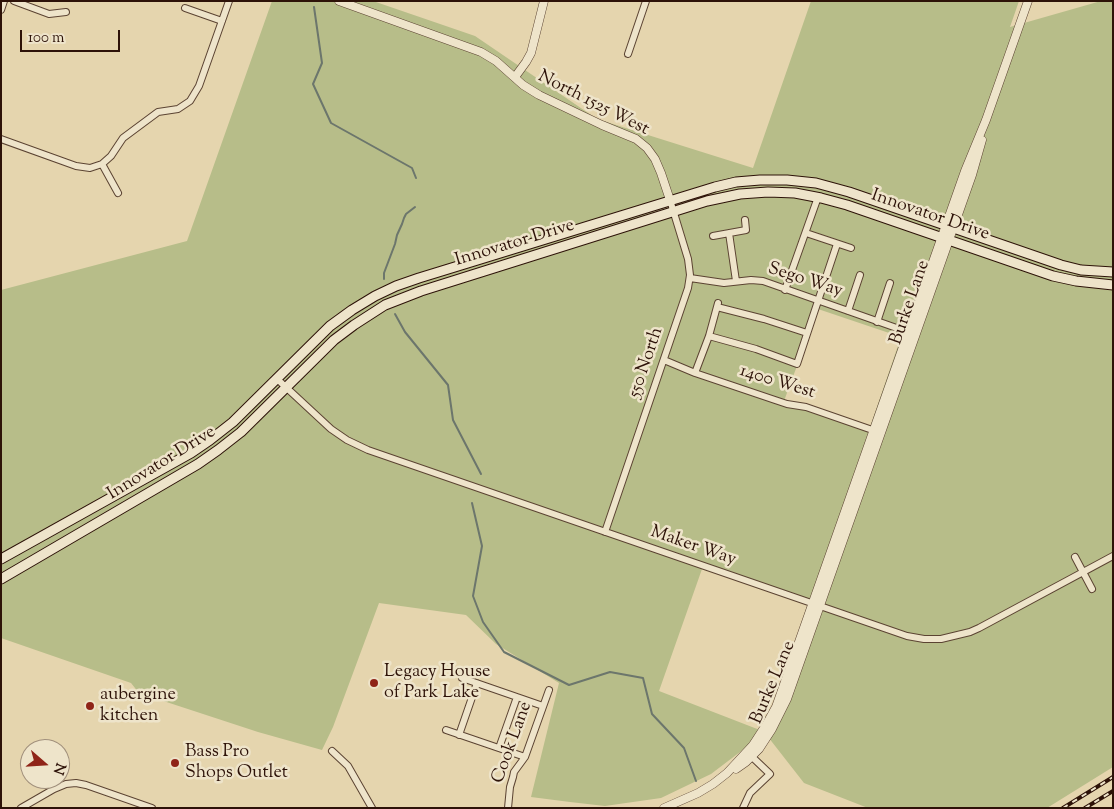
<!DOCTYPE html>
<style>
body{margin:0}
#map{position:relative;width:1114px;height:809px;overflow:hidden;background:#e5d5ae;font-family:"Sorts Mill Goudy",serif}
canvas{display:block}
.frame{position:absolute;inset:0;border:2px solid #2d1208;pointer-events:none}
.north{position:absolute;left:20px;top:739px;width:50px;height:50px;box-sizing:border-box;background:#eee4ca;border:1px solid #a1907c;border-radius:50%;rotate:109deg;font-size:14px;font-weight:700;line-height:20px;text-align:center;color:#2d1208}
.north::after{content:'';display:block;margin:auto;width:18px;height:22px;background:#8f2418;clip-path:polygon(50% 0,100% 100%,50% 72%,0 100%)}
.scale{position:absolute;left:20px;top:30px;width:100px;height:22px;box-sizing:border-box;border:2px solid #2d1208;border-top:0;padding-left:6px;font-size:15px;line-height:18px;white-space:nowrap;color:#2d1208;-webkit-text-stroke:4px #eee4ca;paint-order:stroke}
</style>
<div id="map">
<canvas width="1114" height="809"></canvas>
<div class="frame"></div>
<div class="north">N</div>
<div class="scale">100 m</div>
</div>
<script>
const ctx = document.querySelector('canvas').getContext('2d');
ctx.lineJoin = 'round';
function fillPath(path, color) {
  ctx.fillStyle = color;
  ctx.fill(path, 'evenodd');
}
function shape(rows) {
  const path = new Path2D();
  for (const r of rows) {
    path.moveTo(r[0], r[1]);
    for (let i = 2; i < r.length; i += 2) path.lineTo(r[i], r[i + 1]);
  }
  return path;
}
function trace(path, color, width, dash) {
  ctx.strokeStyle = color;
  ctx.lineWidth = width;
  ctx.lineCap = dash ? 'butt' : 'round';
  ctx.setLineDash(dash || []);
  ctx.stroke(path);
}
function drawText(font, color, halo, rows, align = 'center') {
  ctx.font = font + ' "Sorts Mill Goudy",serif';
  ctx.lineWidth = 5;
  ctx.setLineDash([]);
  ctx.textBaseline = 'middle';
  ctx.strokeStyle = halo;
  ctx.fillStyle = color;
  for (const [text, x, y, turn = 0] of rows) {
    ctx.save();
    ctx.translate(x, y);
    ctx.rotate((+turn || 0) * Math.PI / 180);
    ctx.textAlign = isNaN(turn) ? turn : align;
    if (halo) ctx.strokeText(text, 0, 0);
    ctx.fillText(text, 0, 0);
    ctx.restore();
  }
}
const green = shape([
 [272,1,373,1,475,36,597,119,753,168,811,1,1019,1,1010,27,1101,1,1113,1,1113,767,1047,808,868,808,804,783,765,733,711,774,661,798,605,806,570,802,531,797,559,683,496,644,466,615,379,603,333,727,322,750,258,732,139,693,131,683,1,638,1,290,187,241],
 [818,309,901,337,869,430,784,401],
 [702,569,808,603,765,732,659,691]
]);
const stream = shape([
 [314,7,322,63,313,84,331,123,412,168,416,178],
 [384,279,384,273,395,244,397,235,402,224,404,218,406,214,415,207],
 [395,314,405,332,448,385,453,420,481,474],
 [472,503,482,546,473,596,483,622,504,652,569,685,610,672,643,678,652,714,684,748,696,781]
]);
const minor = shape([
 [14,1,49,14,66,12],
 [185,8,222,21],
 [1,10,4,1],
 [628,54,646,1],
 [1,139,76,166,90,168,102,164,111,156,123,138,158,112,178,109,190,101,199,86,229,1],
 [102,164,118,193],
 [729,233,736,281],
 [806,233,851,248],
 [713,236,746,230,745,220],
 [690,278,724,283,751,280,763,281,908,332],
 [785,290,818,197],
 [717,307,764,319,807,333],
 [848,311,860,275],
 [877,322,890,283],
 [709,336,756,349,797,364,837,244],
 [664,360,695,373,775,400,787,404,806,407,881,433],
 [695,373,709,336,718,303],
 [276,378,331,429,347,440,368,450,907,636,924,639,941,639,970,632,979,628,1113,556],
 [605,532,688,288,690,275,688,259,670,200],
 [1075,557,1092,589],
 [462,678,543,706],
 [446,730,525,757],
 [459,735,477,683],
 [499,748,517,697],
 [332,751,348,766,372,808],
 [21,808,54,789,66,784,76,783,86,785,152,808],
 [508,808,510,787,513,777,514,772,525,757,549,690],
 [743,808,750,793,770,774,748,753]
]);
const tertiary = shape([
 [339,1,481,52,496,61,523,85,539,95,602,125,636,139,647,148,655,159,661,173,670,200],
 [515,77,526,62,531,53,544,1],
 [736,769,746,762,759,749,772,729,787,699,972,175,982,140],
 [664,808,698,793,713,784,727,773,753,745,766,725,776,707,965,171,986,120,1028,1]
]);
const secondary = shape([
 [1,559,191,453,210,440,233,422,330,326,352,310,375,296,396,286,419,278,715,187,736,182,760,180,787,180,816,183,849,192,1061,265,1081,270,1113,272],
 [1,579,198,464,218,450,241,432,334,340,354,325,385,305,421,291,707,201,740,194,768,192,795,193,821,198,847,205,1053,276,1076,281,1113,285]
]);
const rail = shape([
 [1063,808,1113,777],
 [1085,808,1113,791]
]);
const markers = [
 [374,683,5,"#8f2418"],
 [90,706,5,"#8f2418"],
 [175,763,5,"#8f2418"]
];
const streetNames = [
 ["North 1525 West",593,104,27],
 ["Innovator Drive",930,216,19],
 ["Innovator Drive",515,244,-17],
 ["Sego Way",805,281,18],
 ["Burke Lane",911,303,-71],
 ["550 North",647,363,-71],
 ["1400 West",777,383,17],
 ["Innovator Drive",162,464,-32],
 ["Maker Way",693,547,19],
 ["Burke Lane",774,683,-67],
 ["Cook Lane",513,743,-70]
];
const poiNames = [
 ["Legacy House",384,673],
 ["of Park Lake",384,694],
 ["aubergine",100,696],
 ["kitchen",100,717],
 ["Bass Pro",185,753],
 ["Shops Outlet",185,774]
];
fillPath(green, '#b7bd89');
trace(stream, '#6c766c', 2);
trace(minor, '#5b4332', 8);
trace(tertiary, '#5b4332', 9);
trace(secondary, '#2d1208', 11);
trace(minor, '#eee4ca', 6);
trace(tertiary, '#eee4ca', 8);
trace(secondary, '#eee4ca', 9);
trace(rail, '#2d1208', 4);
trace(rail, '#eee4ca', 2, [5.5]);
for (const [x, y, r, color] of markers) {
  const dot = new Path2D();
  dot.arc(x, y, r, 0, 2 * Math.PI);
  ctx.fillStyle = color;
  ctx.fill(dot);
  trace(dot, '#eee4ca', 2);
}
drawText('18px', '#2d1208', '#eee4ca', streetNames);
drawText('18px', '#2d1208', '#eee4ca', poiNames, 'left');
</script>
